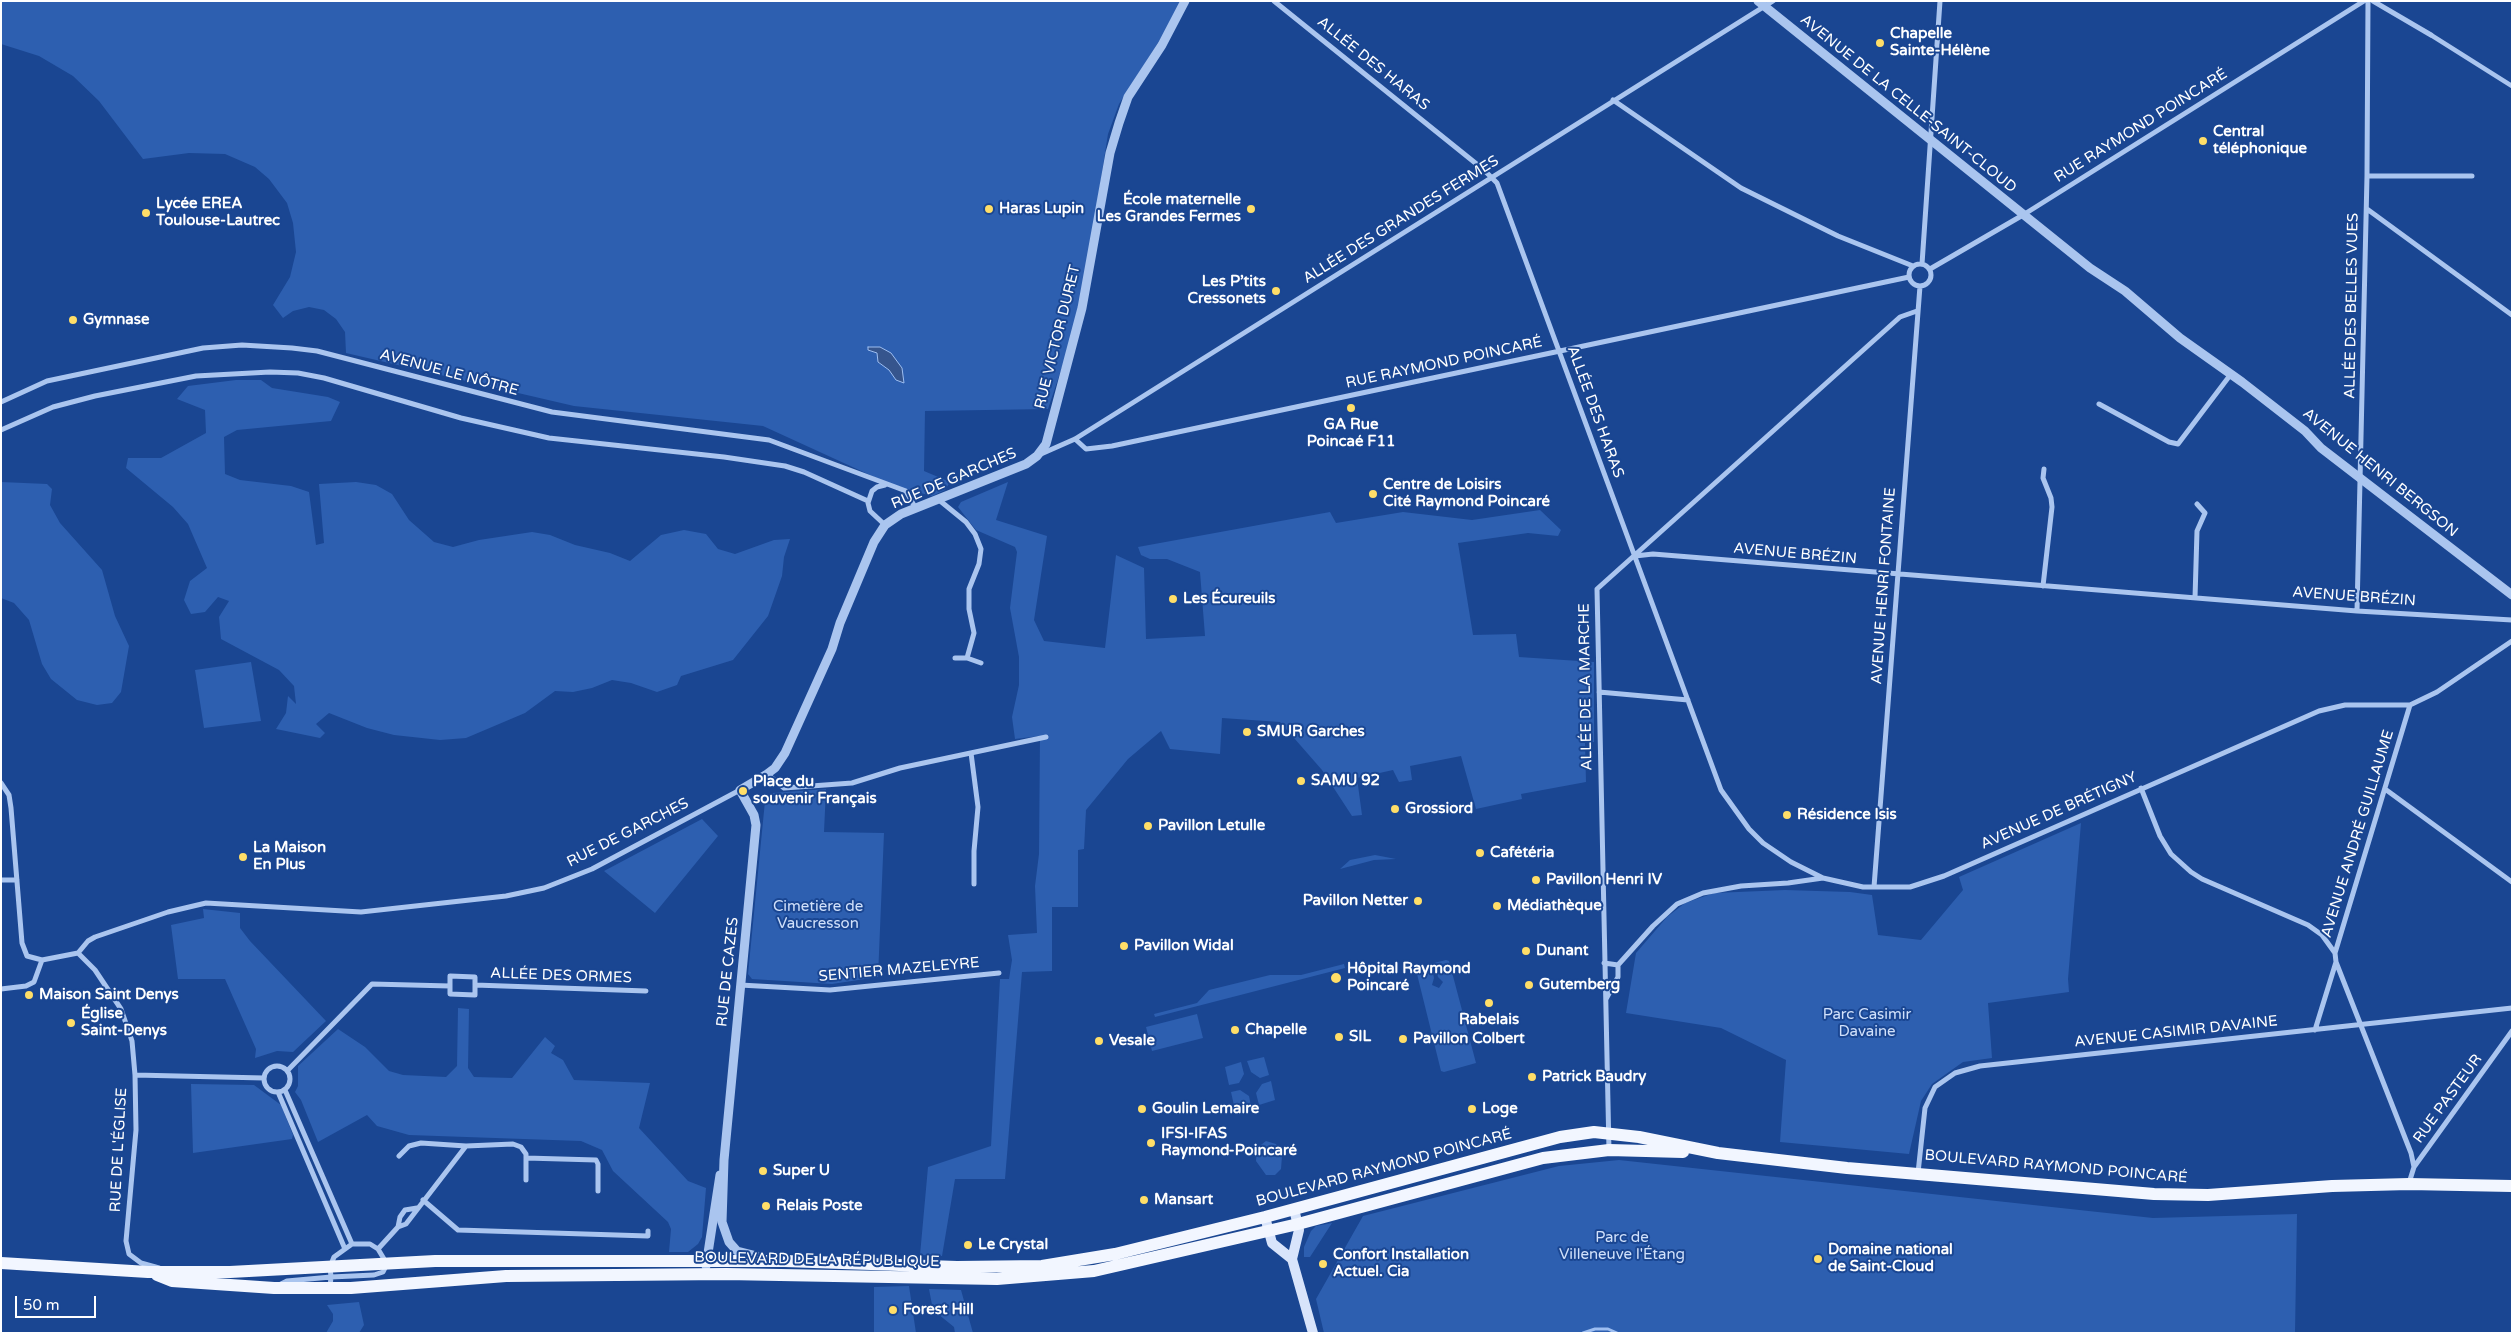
<!DOCTYPE html>
<meta charset="utf-8">
<style>
body{margin:0}
#map{position:relative;width:2513px;height:1334px;overflow:hidden;background:#1a4692;font-family:"Varela Round",sans-serif}
canvas{display:block}
.frame{position:absolute;inset:0;border:2px solid #fff;pointer-events:none}
.scale{position:absolute;left:15px;top:1296px;width:81px;height:22px;box-sizing:border-box;border:2px solid #fff;border-top:0;padding-left:6px;font-size:15px;line-height:18px;white-space:nowrap;color:#fff;-webkit-text-stroke:4px #1a4692;paint-order:stroke}
</style>
<div id="map">
<canvas width="2513" height="1334"></canvas>
<div class="frame"></div>
<div class="scale">50 m</div>
</div>
<script>
const ctx = document.querySelector('canvas').getContext('2d');
ctx.lineJoin = 'round';
function fillPath(path, color) {
  ctx.fillStyle = color;
  ctx.fill(path, 'evenodd');
}
function shape(rows) {
  const path = new Path2D();
  for (const r of rows) {
    if (r.length === 3) {
      path.moveTo(r[0] + r[2], r[1]);
      path.arc(r[0], r[1], r[2], 0, 2 * Math.PI);
      continue;
    }
    path.moveTo(r[0], r[1]);
    for (let i = 2; i < r.length; i += 2) path.lineTo(r[i], r[i + 1]);
  }
  return path;
}
function trace(path, color, width, dash) {
  ctx.strokeStyle = color;
  ctx.lineWidth = width;
  ctx.lineCap = dash ? 'butt' : 'round';
  ctx.setLineDash(dash || []);
  ctx.stroke(path);
}
function drawText(font, color, halo, rows, align = 'center') {
  ctx.font = font + ' "Varela Round",sans-serif';
  ctx.lineWidth = 4;
  ctx.setLineDash([]);
  ctx.textBaseline = 'middle';
  ctx.strokeStyle = halo;
  ctx.fillStyle = color;
  for (const [text, x, y, turn = 0] of rows) {
    ctx.save();
    ctx.translate(x, y);
    ctx.rotate((+turn || 0) * Math.PI / 180);
    ctx.textAlign = isNaN(turn) ? turn : align;
    if (halo) ctx.strokeText(text, 0, 0);
    ctx.fillText(text, 0, 0);
    ctx.restore();
  }
}
const green = shape([
 [1,1,1180,1,1173,19,1119,104,1108,134,1083,293,1076,325,1048,409,925,411,924,471,950,482,945,490,932,496,894,486,763,426,574,406,346,353,345,332,336,319,324,310,309,307,293,311,283,318,273,305,290,277,296,252,293,223,287,203,269,179,255,167,225,154,189,153,143,159,99,101,73,76,39,56,1,44],
 [236,380,261,380,272,388,328,397,340,402,331,421,237,430,224,437,225,474,240,480,291,486,309,492,316,545,324,543,319,484,356,482,376,485,392,494,409,520,434,542,453,547,479,540,532,532,550,535,575,545,610,553,630,561,661,535,684,530,706,534,718,549,735,554,774,540,790,539,784,557,782,576,768,616,733,660,681,676,677,685,657,692,631,683,612,680,592,688,573,692,555,691,525,713,466,738,440,740,394,735,367,728,329,713,316,724,325,733,320,738,276,729,286,713,288,696,296,704,294,686,279,670,221,639,219,617,229,601,218,597,205,612,191,614,184,600,190,581,207,568,188,524,173,507,126,468,128,458,161,458,206,433,205,410,177,399,188,386],
 [1,482,47,484,52,489,50,505,60,523,102,570,115,616,129,646,121,692,112,703,97,705,77,700,51,679,42,664,29,620,14,603,1,598],
 [1008,482,996,520,1047,536,1034,620,1044,641,1105,648,1116,555,1144,568,1146,639,1205,636,1200,572,1167,559,1150,559,1141,555,1138,547,1330,512,1336,523,1403,512,1472,520,1540,510,1561,530,1558,536,1528,533,1458,543,1473,635,1516,634,1519,657,1594,662,1594,742,1585,743,1586,782,1521,794,1522,799,1476,809,1461,756,1410,766,1412,780,1399,782,1393,770,1357,778,1362,815,1352,816,1322,770,1280,722,1222,718,1220,754,1170,749,1161,731,1128,759,1086,810,1084,849,1078,850,1078,907,1052,907,1052,971,1022,972,1005,1179,955,1179,942,1256,920,1255,928,1167,991,1146,1000,979,1009,979,1012,960,1008,935,1037,933,1035,886,1039,854,1040,736,1015,739,1012,717,1019,685,1019,657,1010,608,1017,552,1015,547,976,530,958,507,961,502],
 [251,662,261,721,204,728,195,670],
 [826,789,824,832,884,833,878,977,832,984,752,979,748,974,765,801,773,793],
 [702,819,718,836,655,913,604,871],
 [2081,823,2068,979,2069,992,1988,1003,1992,1058,1963,1062,1932,1084,1921,1101,1909,1154,1780,1142,1786,1060,1721,1028,1626,1013,1636,953,1667,917,1685,903,1714,893,1785,890,1850,892,1872,895,1878,935,1921,940,1963,890,1959,877],
 [1375,855,1396,859,1374,860,1340,869,1350,860],
 [203,909,240,913,240,928,250,941,326,1021,293,1052,277,1051,255,1058,256,1049,225,979,178,979,171,925,204,918],
 [1446,960,1449,961,1476,1063,1444,1072,1441,1071,1416,970,1417,968,1431,964,1434,978,1432,985,1439,988,1443,982,1438,977,1434,963],
 [1344,964,1345,968,1155,1017,1154,1014,1197,1003,1209,990,1270,975,1301,975],
 [458,1008,469,1009,468,1068,474,1077,512,1078,545,1037,555,1046,551,1053,563,1060,574,1080,650,1083,639,1128,688,1181,706,1188,702,1237,698,1244,688,1252,669,1252,671,1229,668,1222,613,1171,602,1150,581,1141,409,1135,377,1126,367,1115,318,1142,301,1100,295,1092,298,1086,298,1066,338,1029,365,1047,389,1071,403,1075,446,1077,457,1066],
 [1197,1014,1203,1038,1152,1051,1146,1027],
 [1264,1057,1269,1075,1260,1078,1251,1072,1247,1061],
 [1241,1062,1244,1074,1239,1083,1229,1085,1225,1067],
 [1271,1081,1275,1100,1259,1105,1256,1093,1262,1084],
 [191,1084,254,1085,281,1105,293,1135,292,1139,193,1153],
 [1240,1090,1249,1096,1251,1106,1235,1110,1231,1092],
 [1266,1141,1276,1144,1282,1156,1281,1169,1275,1175,1266,1175,1256,1161,1257,1148],
 [1619,1160,2153,1218,2297,1214,2295,1333,1324,1333,1316,1299,1363,1216,1559,1166],
 [1332,1223,1310,1257,1304,1257,1304,1247,1311,1231,1316,1226],
 [909,1286,916,1333,874,1333,874,1287],
 [929,1289,961,1290,973,1333,955,1333,954,1327,933,1310],
 [359,1302,364,1325,359,1333,326,1333,333,1321,333,1314,327,1305]
]);
const water = shape([
 [868,347,880,347,891,353,902,368,904,383,896,380,889,370,878,362,877,353,868,350,868,347]
]);
const stream = shape([
 [1583,1333,1595,1329,1608,1329,1617,1333]
]);
const pedestrian = shape([
 [2431,35,2512,86]
]);
const minor = shape([
 [1274,1,1484,170,1497,183,1721,790,1749,829,1763,843,1791,862,1823,878],
 [2373,1,2431,35],
 [1613,100,1741,188,1838,236,1913,266],
 [2367,176,2472,176],
 [2367,209,2512,315],
 [1920,275,11],
 [1922,264,1940,1],
 [1930,269,2023,215,2364,1],
 [1,402,47,381,203,348,242,345,292,348,317,351,552,412,769,440,906,491,916,509],
 [2099,404,2169,442,2178,444,2231,374],
 [1,430,53,407,95,396,196,376,270,372,298,373,324,378,461,418,549,438,724,457,785,466,804,472,868,501],
 [1075,439,1086,449,1112,446,1909,277],
 [1041,454,1075,439,1773,1],
 [885,485,877,487,872,491,868,503,870,511,885,525],
 [939,500,966,522,975,534,981,549,979,564,969,589,969,609,974,633,967,658],
 [1635,556,1653,554,2357,611,2512,620],
 [2043,586,2052,507,2051,498,2043,478,2044,469],
 [2195,598,2197,531,2205,513,2197,504],
 [2357,611,2367,176,2368,1],
 [955,658,967,658,981,663],
 [1599,692,1688,700],
 [2410,705,2335,953,2336,962,2411,1153,2414,1167],
 [971,753,978,807,974,851,974,884],
 [767,774,784,788,852,783,900,768,1046,737],
 [1,783,9,795,11,808,22,943,27,956,42,960,78,953,88,941,95,937,168,912,206,903,361,912,506,896,544,888,592,869,740,790],
 [2141,788,2160,836,2171,854,2191,872,2202,879,2308,925,2322,935,2335,953],
 [2385,789,2512,882],
 [1,880,17,880],
 [1874,887,1920,286],
 [78,953,95,970,121,1009,132,1041,135,1075,136,1130,126,1241,129,1254,141,1263,159,1268],
 [1604,963,1618,965],
 [450,976,475,977,475,995,450,994,450,976],
 [475,985,646,991],
 [740,985,830,990,999,973],
 [1,989,26,986,34,982,42,960],
 [1606,999,1618,977,1618,965,1653,926,1677,904,1703,893,1741,886,1788,883,1823,878,1863,887,1910,887,1944,876,2319,711,2345,705,2410,705,2437,692,2512,641],
 [2315,1030,2336,962],
 [277,1079,13],
 [288,1070,372,984,450,986],
 [135,1075,264,1078],
 [285,1090,352,1244],
 [278,1092,345,1249],
 [1609,1150,1597,589,1900,317,1917,311],
 [399,1156,409,1146,421,1143,466,1146],
 [526,1158,596,1160,598,1164,598,1191],
 [1918,1173,1925,1108,1935,1087,1955,1073,1980,1066,2512,1008],
 [2409,1183,2414,1167,2512,1031],
 [423,1200,458,1230,648,1236,648,1231],
 [398,1227,400,1217,405,1210,417,1208],
 [378,1249,398,1227,406,1224,466,1146,513,1144,521,1147,526,1154,526,1180],
 [281,1284,287,1281,331,1277,374,1275,383,1272,387,1264,378,1249,370,1244,352,1244,334,1257,330,1267,331,1277,330,1287]
]);
const tertiary = shape([
 [1758,1,2090,268,2125,291,2180,338,2242,382,2305,431,2321,448,2512,595],
 [757,1256,737,1251,729,1242,722,1222,724,1160,756,825,754,815,740,790,767,774,775,768,785,753,832,649,840,623,874,542,885,525,901,514,1026,464,1037,456,1046,444,1082,308,1110,153,1119,123,1128,97,1162,45,1185,1],
 [706,1266,720,1175]
]);
const secondary = shape([
 [1265,1217,1272,1243,1292,1259,1313,1333],
 [1292,1259,1299,1230,1294,1209]
]);
const primary = shape([
 [1,1263,148,1272,230,1272,435,1261,785,1261,957,1267,1042,1266,1115,1254,1265,1217,1560,1137,1594,1132,1639,1137,1718,1153,1847,1168,2154,1194,2208,1195,2332,1186,2409,1184,2512,1186],
 [157,1275,172,1281,274,1288,351,1288,506,1276,726,1274,997,1279,1094,1271,1298,1224,1543,1158,1609,1150,1683,1152]
]);
const markers = [
 [1880,43,5,"#ffde68"],
 [2203,141,5,"#ffde68"],
 [989,209,5,"#ffde68"],
 [1251,209,5,"#ffde68"],
 [146,213,5,"#ffde68"],
 [1276,291,5,"#ffde68"],
 [73,320,5,"#ffde68"],
 [1351,408,5,"#ffde68"],
 [1373,494,5,"#ffde68"],
 [1173,599,5,"#ffde68"],
 [1247,732,5,"#ffde68"],
 [1301,781,5,"#ffde68"],
 [743,791,5,"#ffde68"],
 [1395,809,5,"#ffde68"],
 [1787,815,5,"#ffde68"],
 [1148,826,5,"#ffde68"],
 [1480,853,5,"#ffde68"],
 [243,857,5,"#ffde68"],
 [1536,880,5,"#ffde68"],
 [1418,901,5,"#ffde68"],
 [1497,906,5,"#ffde68"],
 [1124,946,5,"#ffde68"],
 [1526,951,5,"#ffde68"],
 [1336,978,6,"#ffde68"],
 [1529,985,5,"#ffde68"],
 [29,995,5,"#ffde68"],
 [1489,1003,5,"#ffde68"],
 [71,1023,5,"#ffde68"],
 [1235,1030,5,"#ffde68"],
 [1339,1037,5,"#ffde68"],
 [1403,1039,5,"#ffde68"],
 [1099,1041,5,"#ffde68"],
 [1532,1077,5,"#ffde68"],
 [1142,1109,5,"#ffde68"],
 [1472,1109,5,"#ffde68"],
 [1151,1143,5,"#ffde68"],
 [763,1171,5,"#ffde68"],
 [1144,1200,5,"#ffde68"],
 [766,1206,5,"#ffde68"],
 [968,1245,5,"#ffde68"],
 [1818,1259,5,"#ffde68"],
 [1323,1264,5,"#ffde68"],
 [893,1310,5,"#ffde68"]
];
const poiNames = [
 ["Chapelle",1890,34],
 ["Sainte-Hélène",1890,51],
 ["Central",2213,132],
 ["téléphonique",2213,149],
 ["École maternelle",1241,200,"right"],
 ["Les Grandes Fermes",1241,217,"right"],
 ["Lycée EREA",156,204],
 ["Toulouse-Lautrec",156,221],
 ["Haras Lupin",999,209],
 ["Les P’tits",1266,282,"right"],
 ["Cressonets",1266,299,"right"],
 ["Gymnase",83,320],
 ["GA Rue",1351,425,"center"],
 ["Poincaé F11",1351,442,"center"],
 ["Centre de Loisirs",1383,485],
 ["Cité Raymond Poincaré",1383,502],
 ["Les Écureuils",1183,599],
 ["SMUR Garches",1257,732],
 ["SAMU 92",1311,781],
 ["Place du",753,782],
 ["souvenir Français",753,799],
 ["Grossiord",1405,809],
 ["Résidence Isis",1797,815],
 ["Pavillon Letulle",1158,826],
 ["La Maison",253,848],
 ["En Plus",253,865],
 ["Cafétéria",1490,853],
 ["Pavillon Henri IV",1546,880],
 ["Pavillon Netter",1408,901,"right"],
 ["Médiathèque",1507,906],
 ["Pavillon Widal",1134,946],
 ["Dunant",1536,951],
 ["Hôpital Raymond",1347,969],
 ["Poincaré",1347,986],
 ["Gutemberg",1539,985],
 ["Maison Saint Denys",39,995],
 ["Église",81,1014],
 ["Saint-Denys",81,1031],
 ["Rabelais",1489,1020,"center"],
 ["Chapelle",1245,1030],
 ["SIL",1349,1037],
 ["Pavillon Colbert",1413,1039],
 ["Vesale",1109,1041],
 ["Patrick Baudry",1542,1077],
 ["Goulin Lemaire",1152,1109],
 ["Loge",1482,1109],
 ["IFSI-IFAS",1161,1134],
 ["Raymond-Poincaré",1161,1151],
 ["Super U",773,1171],
 ["Mansart",1154,1200],
 ["Relais Poste",776,1206],
 ["Le Crystal",978,1245],
 ["Domaine national",1828,1250],
 ["de Saint-Cloud",1828,1267],
 ["Confort Installation",1333,1255],
 ["Actuel. Cia",1333,1272],
 ["Forest Hill",903,1310]
];
const streetNames = [
 ["ALLÉE DES HARAS",1373,64,39],
 ["AVENUE DE LA CELLE-SAINT-CLOUD",1908,104,39],
 ["RUE RAYMOND POINCARÉ",2141,126,-32],
 ["ALLÉE DES GRANDES FERMES",1401,220,-32],
 ["ALLÉE DES BELLES VUES",2352,306,-89],
 ["RUE VICTOR DURET",1058,337,-76],
 ["RUE RAYMOND POINCARÉ",1444,363,-12],
 ["AVENUE LE NÔTRE",449,373,15],
 ["ALLÉE DES HARAS",1595,412,70],
 ["AVENUE HENRI BERGSON",2380,473,39],
 ["RUE DE GARCHES",954,479,-23],
 ["AVENUE BRÉZIN",1795,554,5],
 ["AVENUE HENRI FONTAINE",1884,586,-86],
 ["AVENUE BRÉZIN",2354,597,4],
 ["ALLÉE DE LA MARCHE",1586,687,-91],
 ["AVENUE DE BRÉTIGNY",2059,811,-24],
 ["RUE DE GARCHES",628,833,-27],
 ["AVENUE ANDRÉ GUILLAUME",2358,834,-73],
 ["SENTIER MAZELEYRE",899,970,-5],
 ["RUE DE CAZES",728,972,-84],
 ["ALLÉE DES ORMES",561,976,2],
 ["AVENUE CASIMIR DAVAINE",2176,1032,-6],
 ["RUE PASTEUR",2448,1099,-54],
 ["RUE DE L'ÉGLISE",119,1150,-87],
 ["BOULEVARD RAYMOND POINCARÉ",2056,1167,5],
 ["BOULEVARD RAYMOND POINCARÉ",1384,1168,-15],
 ["BOULEVARD DE LA RÉPUBLIQUE",817,1260,1]
];
const parkNames = [
 ["Cimetière de",818,907],
 ["Vaucresson",818,924],
 ["Parc Casimir",1867,1015],
 ["Davaine",1867,1032],
 ["Parc de",1622,1238],
 ["Villeneuve l'Étang",1622,1255]
];
fillPath(green, '#2d5fb0');
fillPath(water, '#36558d');
trace(water, '#9dbef1', 1);
trace(stream, '#9dbef1', 3);
trace(pedestrian, '#aac5ef', 4.5);
trace(minor, '#aac5ef', 5);
trace(tertiary, '#aac5ef', 9);
trace(secondary, '#d8e4fb', 10);
trace(primary, '#f2f6ff', 12);
for (const [x, y, r, color] of markers) {
  const dot = new Path2D();
  dot.arc(x, y, r, 0, 2 * Math.PI);
  ctx.fillStyle = color;
  ctx.fill(dot);
  trace(dot, '#1a4692', 2);
}
drawText('bold 15px', '#fff', '#1a4692', poiNames, 'left');
drawText('15px', '#fff', '#1a4692', streetNames);
drawText('15px', '#d1e1fb', '#1a4692', parkNames);
</script>
